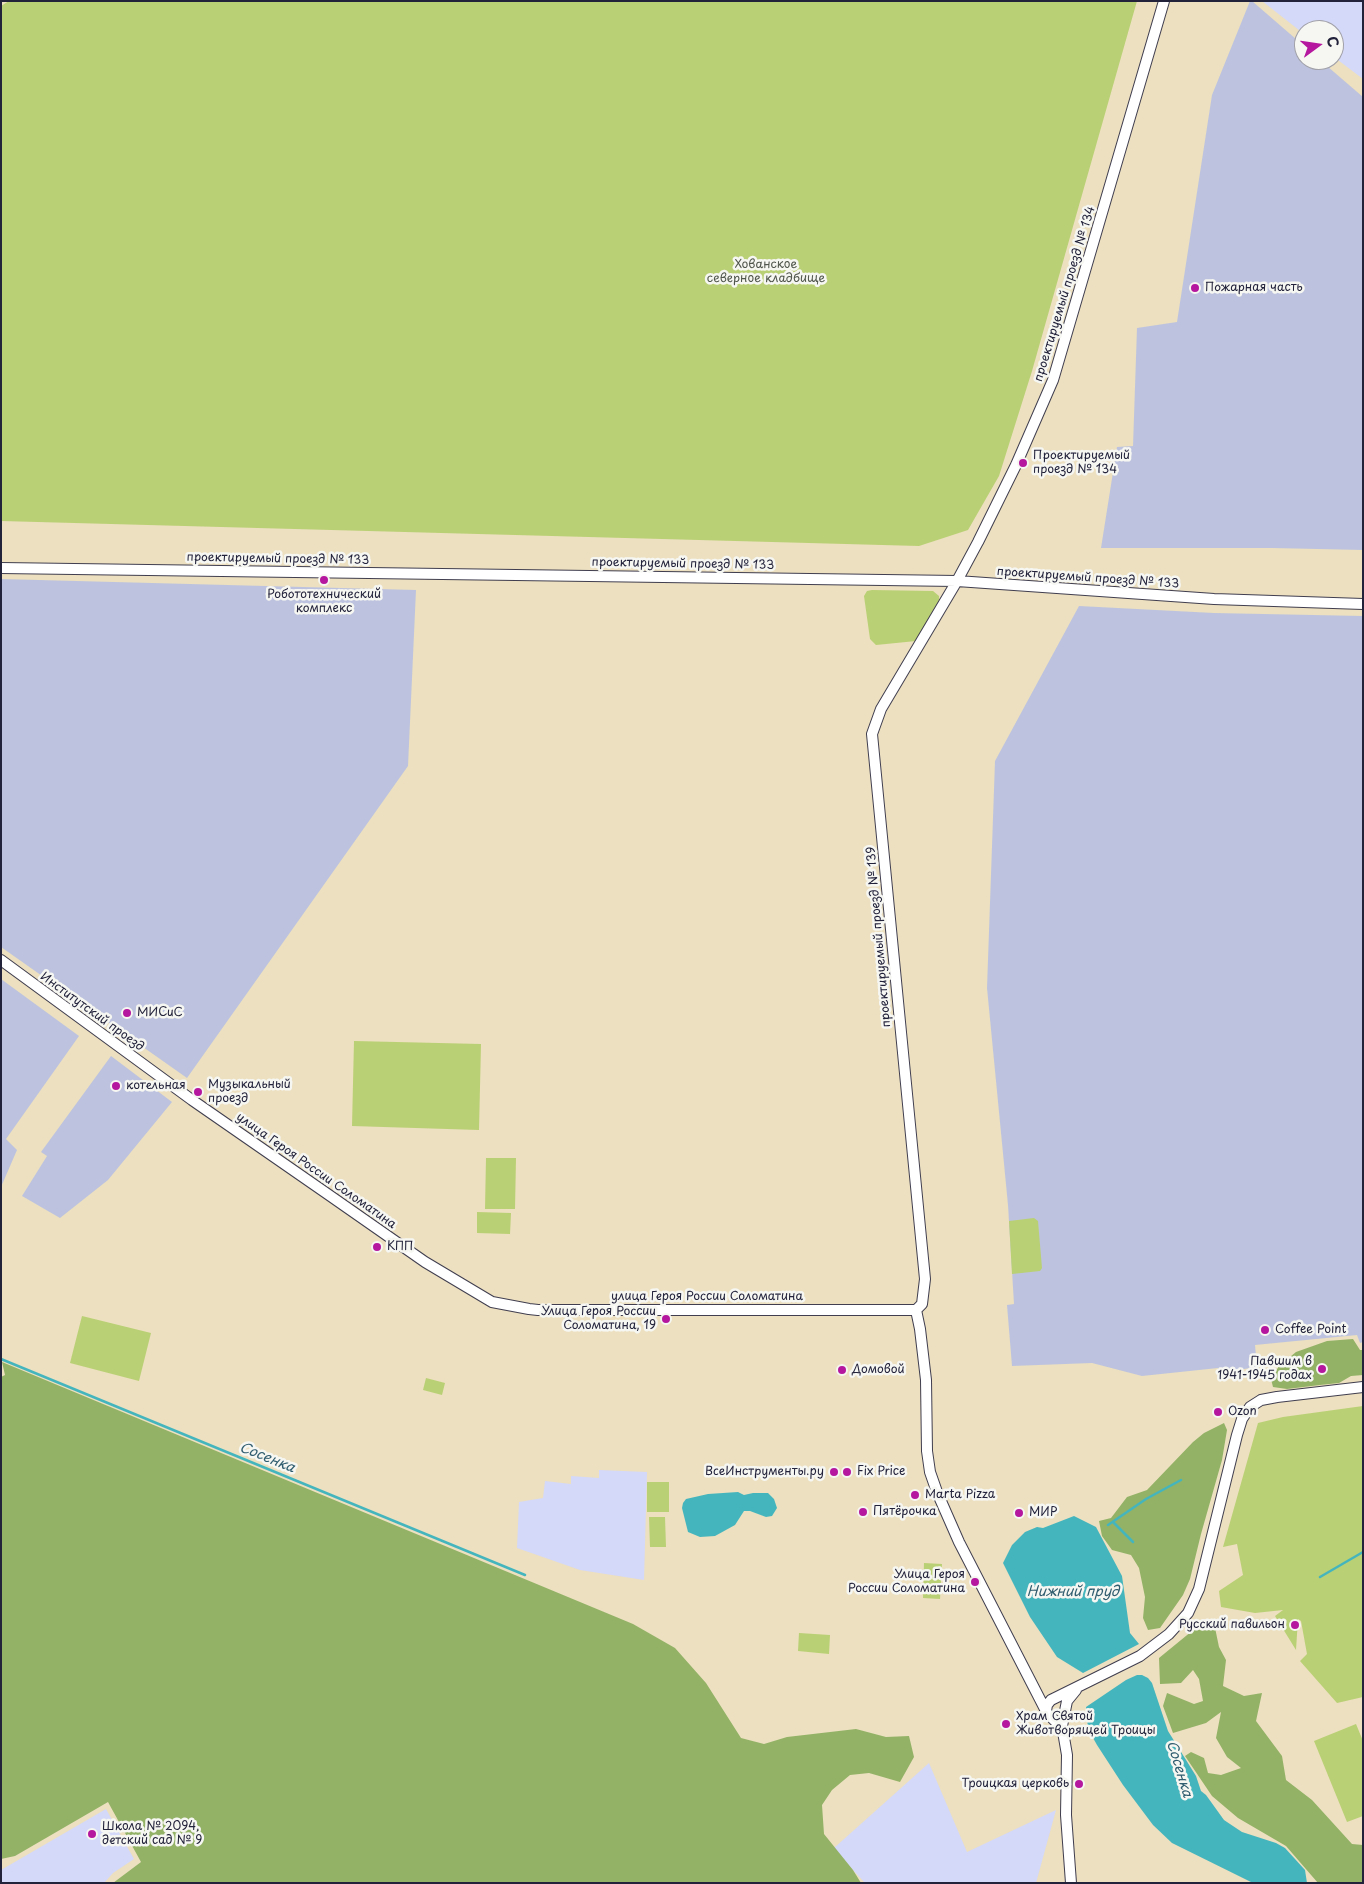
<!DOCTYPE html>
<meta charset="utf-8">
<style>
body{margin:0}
#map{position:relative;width:1364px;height:1884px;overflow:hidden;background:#ece0c0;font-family:"Playpen Sans",sans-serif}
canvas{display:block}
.frame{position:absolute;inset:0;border:2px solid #22223b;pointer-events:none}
.north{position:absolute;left:1294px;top:20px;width:50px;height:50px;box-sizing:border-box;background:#f6f6f2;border:1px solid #a1a1a9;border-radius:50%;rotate:76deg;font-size:14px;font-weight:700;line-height:20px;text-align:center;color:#22223b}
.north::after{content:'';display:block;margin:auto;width:18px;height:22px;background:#b5179e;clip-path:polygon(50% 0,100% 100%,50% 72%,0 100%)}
</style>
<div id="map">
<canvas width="1364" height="1884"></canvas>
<div class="frame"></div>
<div class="north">С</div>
</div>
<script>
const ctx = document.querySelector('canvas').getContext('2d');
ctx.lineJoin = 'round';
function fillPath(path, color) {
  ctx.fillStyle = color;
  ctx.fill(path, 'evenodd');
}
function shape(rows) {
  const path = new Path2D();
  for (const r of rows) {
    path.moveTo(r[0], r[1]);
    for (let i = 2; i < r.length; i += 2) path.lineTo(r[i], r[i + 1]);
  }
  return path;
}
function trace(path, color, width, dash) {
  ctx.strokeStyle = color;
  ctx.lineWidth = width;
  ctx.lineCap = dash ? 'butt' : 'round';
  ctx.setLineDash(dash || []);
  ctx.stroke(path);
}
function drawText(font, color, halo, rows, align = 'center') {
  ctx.font = font + ' "Playpen Sans",sans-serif';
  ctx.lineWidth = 5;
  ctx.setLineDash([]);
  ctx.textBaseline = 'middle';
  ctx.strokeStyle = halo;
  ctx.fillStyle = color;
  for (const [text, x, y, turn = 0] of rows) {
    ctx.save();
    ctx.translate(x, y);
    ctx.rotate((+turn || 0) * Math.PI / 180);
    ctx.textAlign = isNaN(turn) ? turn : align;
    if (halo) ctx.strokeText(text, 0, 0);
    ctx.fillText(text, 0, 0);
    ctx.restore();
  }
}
const built = shape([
 [1262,1,1363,1,1363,79,1334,57,1334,30,1304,30,1304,34],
 [599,1470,647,1472,644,1580,580,1570,517,1548,519,1502,543,1498,545,1481,571,1484,571,1476,599,1478],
 [929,1763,967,1852,1056,1810,1036,1883,865,1883,853,1870,834,1848],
 [106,1809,134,1859,113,1873,104,1883,1,1883,1,1870]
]);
const industrial = shape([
 [1250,1,1252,1,1304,46,1304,60,1320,60,1363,97,1363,550,1272,548,1101,548,1117,447,1133,446,1137,328,1177,322,1212,95],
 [1,579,416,590,408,766,187,1078,1,947],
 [1079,606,1214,613,1363,616,1363,1342,1360,1343,1357,1335,1255,1345,1257,1367,1219,1373,1218,1368,1142,1376,1092,1363,1012,1366,1007,1305,1014,1304,1008,1205,987,988,995,761],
 [1,979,79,1036,6,1139,17,1150,1,1187],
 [111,1056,172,1102,108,1180,60,1218,22,1196,47,1156,41,1152]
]);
const green = shape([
 [9,1,1137,1,1032,371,999,476,968,530,919,546,1,521,1,6],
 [872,590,933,591,939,596,939,600,916,641,876,645,870,639,864,596,867,591],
 [354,1041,481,1044,479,1130,352,1126],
 [486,1158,516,1158,515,1209,485,1209],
 [477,1212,511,1213,510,1234,477,1233],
 [1034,1218,1038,1221,1042,1268,1040,1271,1012,1274,1009,1221],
 [82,1316,151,1333,139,1381,70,1363],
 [426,1378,445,1383,442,1395,423,1390],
 [1363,1406,1363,1697,1337,1703,1300,1661,1307,1654,1301,1621,1298,1619,1296,1650,1275,1616,1283,1610,1255,1613,1221,1607,1219,1591,1243,1575,1237,1544,1223,1547,1258,1423,1283,1417],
 [647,1482,669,1482,669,1512,647,1512],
 [649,1517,665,1517,666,1547,650,1547],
 [924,1563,942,1564,940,1599,923,1598],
 [799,1633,830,1635,829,1654,798,1651],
 [1356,1724,1363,1741,1363,1816,1347,1822,1314,1741]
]);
const forest = shape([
 [1353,1339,1360,1350,1363,1350,1363,1375,1351,1376,1339,1383,1320,1385,1287,1389,1273,1387,1271,1379,1279,1366,1296,1352,1327,1341],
 [2,1362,633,1624,675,1648,706,1683,741,1738,764,1744,787,1737,856,1729,886,1737,909,1736,914,1757,900,1782,869,1773,850,1775,832,1790,822,1805,824,1834,853,1870,861,1883,113,1883,141,1862,108,1802,15,1856,1,1859,1,1377,5,1375],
 [1224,1423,1227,1430,1222,1460,1201,1534,1190,1579,1183,1595,1160,1628,1148,1630,1143,1618,1145,1597,1139,1568,1131,1555,1112,1550,1102,1536,1099,1521,1111,1518,1127,1497,1147,1490,1193,1442,1204,1433],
 [1203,1622,1214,1623,1219,1647,1226,1660,1223,1686,1244,1696,1262,1693,1256,1721,1282,1756,1286,1780,1312,1800,1352,1844,1363,1845,1363,1883,1318,1883,1286,1846,1238,1818,1212,1796,1185,1756,1191,1752,1204,1758,1208,1773,1221,1775,1241,1768,1227,1757,1216,1738,1221,1712,1206,1723,1173,1733,1163,1706,1167,1693,1194,1704,1203,1701,1199,1679,1193,1670,1181,1683,1160,1684,1159,1658]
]);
const water = shape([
 [738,1492,744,1495,753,1493,768,1493,774,1499,777,1508,772,1516,766,1517,750,1511,744,1511,735,1525,715,1536,700,1537,688,1532,682,1508,683,1503,686,1499,708,1494],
 [1074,1516,1096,1527,1122,1576,1130,1633,1139,1644,1083,1673,1057,1657,1030,1617,1003,1563,1012,1545,1025,1532,1037,1527,1043,1528],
 [1137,1675,1142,1675,1148,1678,1152,1683,1168,1731,1196,1776,1201,1791,1206,1795,1224,1820,1242,1832,1276,1843,1285,1848,1305,1870,1307,1883,1253,1883,1172,1843,1153,1825,1123,1785,1097,1745,1088,1729,1086,1707,1126,1680]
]);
const stream = shape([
 [1,1359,525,1575],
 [1113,1522,1133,1542],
 [1108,1525,1146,1499,1181,1480],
 [1320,1577,1363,1552]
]);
const secondary = shape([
 [1,568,957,581,1214,599,1363,604],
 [1,960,192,1100,329,1195,425,1262,492,1302,529,1309,538,1310,916,1310],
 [916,1310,922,1304,925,1279,872,734,881,709,957,581,978,542,1016,465,1053,380,1164,1],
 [916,1310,920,1329,926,1380,927,1451,930,1472,937,1492,959,1542,1047,1713,1056,1722,1063,1733],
 [1046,1711,1047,1705,1051,1700,1140,1656,1169,1634,1188,1613,1199,1589,1237,1435,1242,1419,1250,1407,1261,1400,1277,1397,1363,1387],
 [1071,1883,1066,1815,1067,1755,1062,1726,1067,1701,1076,1690]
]);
const markers = [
 [1195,288,5,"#b5179e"],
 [1023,463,5,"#b5179e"],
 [324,580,5,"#b5179e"],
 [127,1013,5,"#b5179e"],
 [116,1086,5,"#b5179e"],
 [198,1092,5,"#b5179e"],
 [377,1247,5,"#b5179e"],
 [666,1319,5,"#b5179e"],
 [1265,1330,5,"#b5179e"],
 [1322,1369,5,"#b5179e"],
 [842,1370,5,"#b5179e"],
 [1218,1412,5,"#b5179e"],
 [834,1472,5,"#b5179e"],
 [847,1472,5,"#b5179e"],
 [915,1495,5,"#b5179e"],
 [863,1512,5,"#b5179e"],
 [1019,1513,5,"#b5179e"],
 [975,1582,5,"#b5179e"],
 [1295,1625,5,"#b5179e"],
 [1006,1724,5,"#b5179e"],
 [1079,1784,5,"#b5179e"],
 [92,1834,5,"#b5179e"]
];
const parkNames = [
 ["Хованское",766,265],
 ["северное кладбище",766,279]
];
const poiNames = [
 ["Пожарная часть",1205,288],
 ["Проектируемый",1033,456],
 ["проезд № 134",1033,470],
 ["Робототехнический",324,595,"center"],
 ["комплекс",324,609,"center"],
 ["МИСиС",137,1013],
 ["Музыкальный",208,1085],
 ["проезд",208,1099],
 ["котельная",126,1086],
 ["КПП",387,1247],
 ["Улица Героя России",656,1312,"right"],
 ["Соломатина, 19",656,1326,"right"],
 ["Coffee Point",1275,1330],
 ["Павшим в",1312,1362,"right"],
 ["1941-1945 годах",1312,1376,"right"],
 ["Домовой",852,1370],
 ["Ozon",1228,1412],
 ["ВсеИнструменты.ру",824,1472,"right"],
 ["Fix Price",857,1472],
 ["Marta Pizza",925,1495],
 ["Пятёрочка",873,1512],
 ["МИР",1029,1513],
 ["Улица Героя",965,1575,"right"],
 ["России Соломатина",965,1589,"right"],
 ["Русский павильон",1285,1625,"right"],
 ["Храм Святой",1016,1717],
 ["Животворящей Троицы",1016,1731],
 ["Троицкая церковь",1069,1784,"right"],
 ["Школа № 2094,",102,1827],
 ["детский сад № 9",102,1841]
];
const streetNames = [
 ["проектируемый проезд № 134",1065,294,-73],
 ["проектируемый проезд № 133",278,559,1],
 ["проектируемый проезд № 133",683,564,1],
 ["проектируемый проезд № 133",1088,578,4],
 ["проектируемый проезд № 139",879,937,-95],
 ["Институтский проезд",92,1012,36],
 ["улица Героя России Соломатина",316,1171,35],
 ["улица Героя России Соломатина",707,1297]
];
const waterNames = [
 ["Сосенка",267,1458,22],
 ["Нижний пруд",1073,1592],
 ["Сосенка",1179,1769,73]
];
fillPath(built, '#d4d8f9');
fillPath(industrial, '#bdc3de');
fillPath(green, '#bad074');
fillPath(forest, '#93b266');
fillPath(water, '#45b5bd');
trace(stream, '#45b5bd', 2.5);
trace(secondary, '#403e4f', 12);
trace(secondary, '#fff', 10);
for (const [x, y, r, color] of markers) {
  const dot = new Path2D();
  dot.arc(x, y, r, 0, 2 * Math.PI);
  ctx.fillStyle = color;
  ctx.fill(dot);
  trace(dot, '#f6f6f2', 2);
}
drawText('12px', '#50564c', '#f6f6f2', parkNames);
drawText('12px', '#22223b', '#f6f6f2', poiNames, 'left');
drawText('12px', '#22223b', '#f6f6f2', streetNames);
drawText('italic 14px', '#305d6f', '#f6f6f2', waterNames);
</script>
